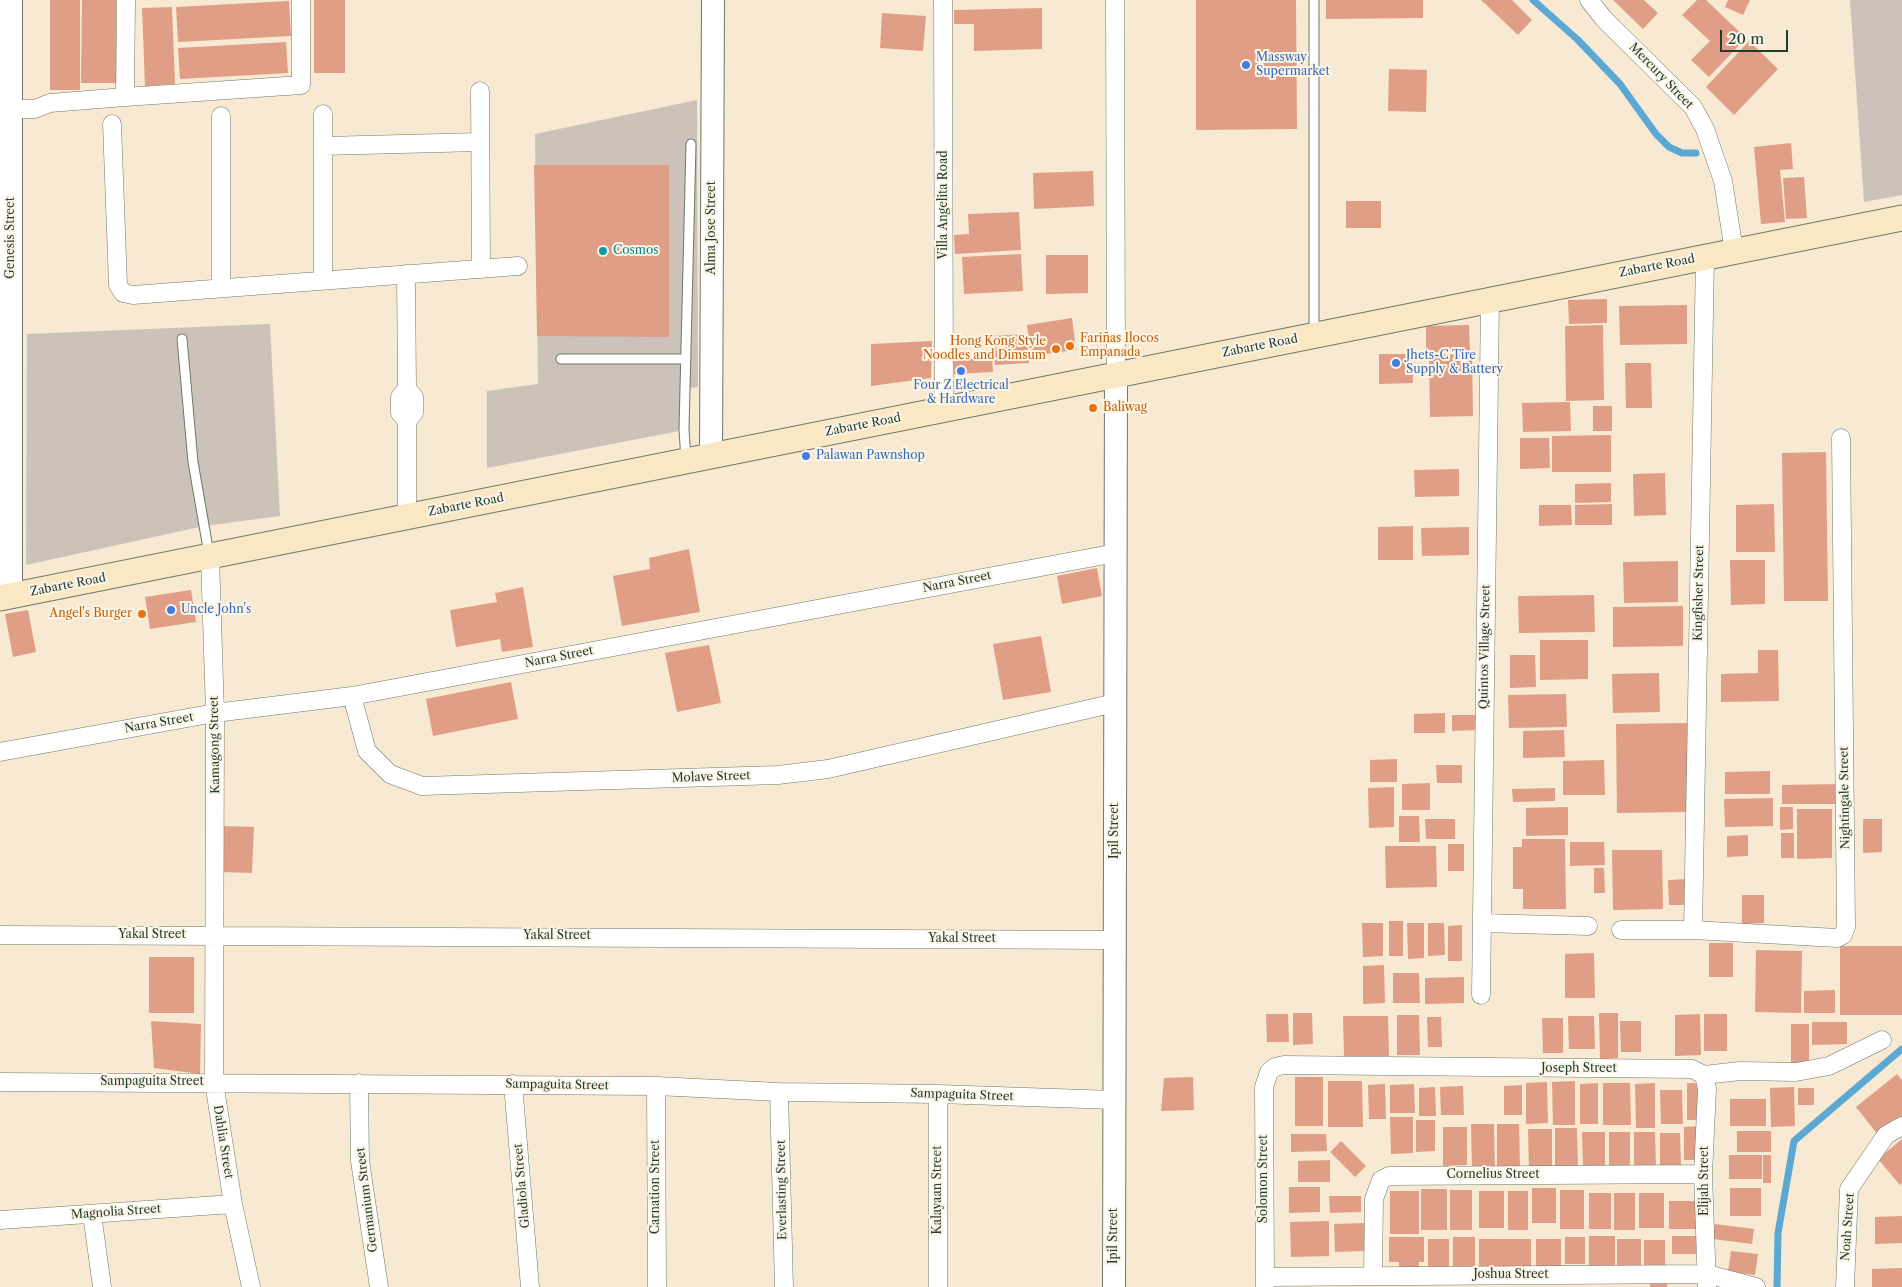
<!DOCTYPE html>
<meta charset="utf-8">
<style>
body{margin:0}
#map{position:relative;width:1902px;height:1287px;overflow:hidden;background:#f8e9d2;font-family:"Libre Caslon Text",serif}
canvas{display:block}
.scale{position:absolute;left:1720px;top:30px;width:68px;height:22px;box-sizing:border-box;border:2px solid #1f3d34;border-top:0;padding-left:6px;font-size:15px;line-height:18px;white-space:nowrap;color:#1f3d34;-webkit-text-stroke:4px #fcf5e5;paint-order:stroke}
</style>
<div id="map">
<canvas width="1902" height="1287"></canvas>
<div class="scale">20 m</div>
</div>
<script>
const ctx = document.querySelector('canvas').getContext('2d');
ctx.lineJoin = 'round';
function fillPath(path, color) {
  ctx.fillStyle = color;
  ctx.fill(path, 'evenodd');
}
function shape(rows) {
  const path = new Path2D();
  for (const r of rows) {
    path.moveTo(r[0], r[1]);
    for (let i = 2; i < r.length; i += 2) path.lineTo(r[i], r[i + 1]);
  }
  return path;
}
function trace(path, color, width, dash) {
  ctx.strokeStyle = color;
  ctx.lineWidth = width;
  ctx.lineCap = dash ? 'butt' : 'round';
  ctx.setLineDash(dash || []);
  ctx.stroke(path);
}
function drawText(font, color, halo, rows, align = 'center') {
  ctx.font = font + ' "Libre Caslon Text",serif';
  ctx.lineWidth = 4;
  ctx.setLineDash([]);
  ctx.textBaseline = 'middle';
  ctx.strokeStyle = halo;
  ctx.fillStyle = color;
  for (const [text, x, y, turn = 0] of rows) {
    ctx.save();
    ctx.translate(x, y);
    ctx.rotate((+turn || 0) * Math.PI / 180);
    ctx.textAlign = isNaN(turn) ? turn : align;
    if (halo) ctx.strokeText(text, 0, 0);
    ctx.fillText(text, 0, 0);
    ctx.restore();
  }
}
const industrial = shape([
 [1850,0,1902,0,1902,195,1864,202],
 [697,100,698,387,688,388,690,429,487,468,487,391,538,384,535,134],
 [270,324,280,516,204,526,26,565,27,334]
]);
const stream = shape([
 [1533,0,1578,40,1620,84,1656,134,1669,147,1682,153,1696,153],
 [1777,1287,1778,1233,1794,1141,1902,1049]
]);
const building = shape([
 [50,0,80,0,80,90,50,90],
 [82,0,116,0,116,83,81,83],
 [314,0,345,0,345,73,314,73],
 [1196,0,1296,0,1297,129,1196,130],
 [1326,0,1423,0,1423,18,1326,19],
 [1481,0,1512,0,1532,20,1518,35],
 [1613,0,1644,0,1658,13,1643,29],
 [1697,0,1706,0,1746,38,1709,77,1691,60,1710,41,1682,15],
 [1728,0,1750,0,1743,15,1725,7],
 [289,1,291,36,178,42,176,7],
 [172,7,175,84,145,86,142,8],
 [1042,8,1042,49,974,51,974,24,954,24,954,10],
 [882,13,926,16,923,51,880,48],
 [1749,41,1778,69,1734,115,1706,87],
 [286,42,288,73,180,79,178,48],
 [1389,69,1427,70,1426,112,1388,111],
 [1791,143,1793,169,1780,170,1785,222,1761,224,1754,147],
 [534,165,669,165,669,337,537,336],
 [1093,171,1094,206,1034,209,1033,173],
 [1804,177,1807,218,1786,219,1783,178],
 [1346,201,1381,201,1381,228,1346,228],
 [1019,212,1021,250,955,254,954,235,969,234,968,214],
 [1021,254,1023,291,964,294,962,257],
 [1046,255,1088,255,1088,293,1046,294],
 [1607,299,1607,323,1569,324,1568,300],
 [1687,305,1687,344,1620,345,1619,306],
 [1072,318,1076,350,1031,356,1027,325],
 [1469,325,1470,352,1426,352,1426,326],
 [1603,325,1604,400,1566,401,1565,326],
 [1027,334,1029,363,995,365,993,336],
 [932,341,931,378,871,386,871,344],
 [1379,354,1412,354,1413,383,1379,384],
 [1472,354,1473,416,1430,417,1429,355],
 [992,357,993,372,954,374,953,359],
 [1625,363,1651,363,1652,408,1626,408],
 [1570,402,1571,431,1523,432,1522,403],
 [1593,406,1612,406,1612,431,1593,431],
 [1611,435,1611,472,1552,472,1552,436],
 [1520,438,1549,438,1550,468,1520,469],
 [1826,452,1828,601,1784,601,1782,453],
 [1459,469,1459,496,1415,497,1414,470],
 [1665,473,1666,515,1634,516,1633,474],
 [1611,483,1611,502,1575,503,1575,484],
 [1612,504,1612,525,1575,525,1575,505],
 [1774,504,1775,552,1736,552,1736,505],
 [1539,505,1571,505,1572,525,1539,526],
 [1413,526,1413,560,1378,560,1378,527],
 [1469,527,1469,555,1422,556,1421,528],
 [689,549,700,612,622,626,613,576,650,569,649,558],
 [1730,560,1765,560,1765,604,1731,605],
 [1678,561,1678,602,1624,603,1623,562],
 [1097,568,1102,596,1062,604,1057,576],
 [523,587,533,647,502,652,500,639,456,647,450,610,497,602,495,593],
 [191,590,196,622,150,629,145,597],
 [1594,595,1595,632,1519,633,1518,596],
 [1683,606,1683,646,1613,647,1613,607],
 [28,610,36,652,13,657,5,614],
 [1041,636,1051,692,1003,700,993,644],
 [1540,640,1588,640,1588,679,1540,680],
 [709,645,721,703,677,712,665,653],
 [1758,650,1778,650,1779,701,1721,702,1721,674,1758,673],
 [1510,655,1535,655,1536,687,1510,688],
 [1659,673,1660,712,1613,713,1612,674],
 [511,682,518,719,433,736,426,699],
 [1566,694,1567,727,1509,728,1508,695],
 [1445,713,1445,733,1414,733,1414,714],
 [1452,715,1477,715,1477,730,1452,731],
 [1687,723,1688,812,1617,813,1616,724],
 [1564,730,1565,757,1523,758,1523,731],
 [1397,759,1397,782,1370,782,1370,760],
 [1604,760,1605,795,1563,795,1563,761],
 [1436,765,1462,765,1462,783,1437,783],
 [1770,771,1770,794,1725,794,1725,772],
 [1430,783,1430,810,1402,810,1402,784],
 [1838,784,1838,804,1782,804,1782,785],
 [1394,787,1394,827,1369,828,1368,788],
 [1555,788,1555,801,1513,802,1512,789],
 [1773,798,1773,826,1725,827,1724,799],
 [1568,807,1568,835,1526,836,1526,808],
 [1780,807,1793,807,1793,829,1780,830],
 [1797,809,1832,809,1832,858,1797,859],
 [1399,816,1419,816,1420,842,1399,842],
 [1425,819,1455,819,1455,839,1426,839],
 [1863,819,1882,819,1882,852,1863,853],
 [221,826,254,827,252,873,220,872],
 [1781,833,1794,833,1794,858,1781,858],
 [1748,835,1748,856,1727,857,1727,836],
 [1522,839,1565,839,1566,909,1523,909,1523,889,1513,889,1513,847,1522,847],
 [1570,842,1604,842,1605,865,1570,866],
 [1448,844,1464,844,1464,871,1448,871],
 [1385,846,1436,846,1437,887,1386,888],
 [1612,850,1662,850,1663,909,1613,910],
 [1594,868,1604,868,1605,893,1594,893],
 [1688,879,1688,905,1669,905,1668,880],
 [1742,895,1764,895,1764,923,1742,924],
 [1389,921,1403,921,1403,956,1389,956],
 [1362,923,1383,923,1383,956,1363,957],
 [1407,923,1424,923,1424,958,1408,959],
 [1428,923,1444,923,1445,955,1428,956],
 [1462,925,1462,961,1448,961,1448,926],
 [1709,943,1733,943,1733,977,1709,977],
 [1840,946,1902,946,1902,1015,1840,1015],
 [1756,950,1802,951,1801,1013,1755,1012],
 [1594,953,1595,998,1565,998,1565,954],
 [149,957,194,957,194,1013,149,1013],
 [1384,965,1385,1003,1363,1004,1363,966],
 [1393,973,1419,973,1420,1003,1393,1003],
 [1464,977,1464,1003,1425,1004,1425,978],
 [1835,990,1835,1013,1804,1013,1804,991],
 [1293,1013,1312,1013,1313,1044,1293,1045],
 [1599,1013,1618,1013,1618,1058,1600,1059],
 [1266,1014,1288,1014,1289,1042,1267,1042],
 [1700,1014,1701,1055,1675,1056,1675,1015],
 [1704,1014,1727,1014,1727,1051,1704,1051],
 [1397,1015,1419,1015,1420,1055,1397,1055],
 [1343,1016,1388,1016,1389,1056,1344,1056],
 [1568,1016,1594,1016,1595,1049,1569,1049],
 [1427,1017,1441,1017,1442,1047,1428,1047],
 [1542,1018,1563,1018,1563,1053,1543,1053],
 [151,1021,201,1024,200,1074,154,1068],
 [1620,1021,1641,1021,1641,1052,1621,1052],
 [1812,1022,1847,1022,1847,1044,1812,1045],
 [1791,1024,1809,1024,1809,1068,1791,1068],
 [1897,1074,1902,1080,1902,1116,1878,1135,1856,1107],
 [1193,1077,1194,1110,1161,1111,1164,1078],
 [1295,1077,1323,1077,1323,1126,1295,1126],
 [1328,1081,1362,1081,1363,1127,1328,1127],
 [1575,1081,1575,1125,1553,1125,1552,1082],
 [1547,1082,1548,1123,1526,1124,1526,1083],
 [1598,1083,1598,1124,1580,1124,1580,1084],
 [1603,1083,1630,1083,1631,1125,1603,1125],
 [1655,1083,1655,1128,1636,1128,1635,1084],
 [1687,1083,1703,1083,1703,1120,1687,1120],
 [1385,1084,1386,1119,1369,1119,1368,1085],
 [1414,1084,1415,1113,1390,1113,1390,1085],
 [1522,1085,1522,1115,1504,1115,1504,1086],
 [1463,1086,1464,1115,1441,1115,1440,1087],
 [1435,1087,1436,1116,1419,1116,1419,1088],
 [1794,1087,1795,1126,1771,1127,1770,1088],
 [1798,1088,1814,1088,1814,1105,1798,1105],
 [1660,1090,1682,1090,1683,1124,1661,1124],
 [1730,1099,1766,1099,1766,1126,1730,1126],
 [1390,1117,1413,1117,1413,1153,1391,1154],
 [1416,1120,1435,1120,1435,1151,1416,1152],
 [1471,1124,1494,1124,1495,1170,1472,1170],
 [1497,1124,1519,1124,1520,1166,1497,1167],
 [1701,1126,1702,1160,1684,1160,1684,1127],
 [1443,1127,1467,1127,1467,1165,1443,1166],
 [1555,1128,1577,1128,1578,1169,1555,1170],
 [1528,1129,1552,1129,1552,1170,1529,1171],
 [1737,1131,1771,1131,1771,1152,1737,1152],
 [1582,1132,1605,1132,1605,1170,1583,1170],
 [1609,1132,1630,1132,1630,1168,1609,1168],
 [1634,1132,1655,1132,1656,1169,1634,1170],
 [1660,1133,1680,1133,1681,1165,1660,1165],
 [1291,1134,1326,1134,1327,1151,1291,1152],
 [1902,1139,1902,1183,1900,1185,1878,1159],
 [1341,1141,1366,1166,1355,1177,1330,1152],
 [1729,1155,1762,1155,1762,1179,1729,1179],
 [1763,1155,1771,1155,1771,1183,1763,1183],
 [1330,1160,1330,1182,1298,1182,1298,1161],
 [1289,1187,1320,1187,1320,1212,1289,1213],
 [1532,1188,1556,1188,1556,1223,1532,1223],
 [1730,1188,1761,1188,1761,1216,1730,1216],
 [1421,1189,1447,1189,1447,1230,1421,1230],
 [1450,1190,1472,1190,1472,1230,1450,1230],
 [1560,1190,1584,1190,1584,1229,1560,1229],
 [1390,1191,1419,1191,1419,1234,1390,1234],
 [1479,1191,1504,1191,1504,1228,1479,1228],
 [1508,1191,1528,1191,1528,1230,1508,1230],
 [1589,1193,1611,1193,1611,1229,1589,1229],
 [1614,1193,1635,1193,1635,1230,1614,1230],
 [1639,1193,1664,1193,1664,1228,1639,1228],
 [1329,1196,1361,1196,1361,1212,1330,1213],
 [1669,1201,1699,1201,1699,1229,1669,1229],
 [1902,1216,1902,1243,1875,1244,1875,1217],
 [1329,1221,1329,1256,1291,1257,1290,1222],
 [1364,1223,1364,1251,1335,1252,1334,1224],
 [1715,1224,1754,1229,1752,1244,1713,1239],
 [1589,1236,1615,1236,1615,1270,1589,1270],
 [1672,1236,1696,1236,1696,1254,1672,1254],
 [1389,1237,1424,1237,1424,1262,1419,1262,1419,1269,1399,1269,1399,1262,1389,1262],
 [1453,1237,1475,1237,1475,1268,1453,1268],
 [1565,1237,1585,1237,1585,1264,1565,1264],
 [1428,1239,1449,1239,1449,1271,1428,1271],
 [1479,1239,1531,1239,1531,1266,1479,1266],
 [1536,1239,1561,1239,1561,1270,1536,1270],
 [1617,1239,1641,1239,1641,1271,1617,1271],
 [1644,1240,1665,1240,1665,1272,1644,1272],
 [1731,1251,1758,1254,1755,1275,1728,1272],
 [1902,1268,1902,1287,1872,1287,1872,1269],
 [1650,1282,1667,1282,1667,1287,1650,1287]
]);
const service = shape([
 [1314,0,1314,335],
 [182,339,193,462,209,554],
 [561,359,686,359],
 [686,461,684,429,691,144]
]);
const minor = shape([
 [943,0,944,409],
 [1115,0,1116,375],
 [1589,0,1604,19,1693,107,1705,129,1723,181,1734,251],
 [480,91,481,269],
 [125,97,126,0],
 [11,109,35,109,50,103,125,97,301,85,301,0],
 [323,114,323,280],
 [221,116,221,287],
 [112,124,118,285,123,293,133,295,518,266],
 [323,146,480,142],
 [406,274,407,389,414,397,414,413,407,421],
 [407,389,400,397,400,413,407,421,407,517],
 [210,556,215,713,214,1082,233,1204,251,1287],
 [352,696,367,751,390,774,422,786,778,775,828,769,1115,703],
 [0,752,215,713,352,696,1116,553],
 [1482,923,1588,926],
 [1621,930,1693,930,1837,938,1843,935,1846,927,1841,438],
 [1693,930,1705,256],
 [0,935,1114,940],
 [1481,995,1490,300],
 [1704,1075,1707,1089,1703,1174,1707,1287],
 [0,1082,656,1086,779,1092,938,1094,1114,1100],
 [359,1083,360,1161,379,1287],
 [513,1084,530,1287],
 [656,1086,657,1287],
 [779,1092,784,1287],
 [938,1094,938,1287],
 [92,1214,102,1287],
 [0,1220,233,1204],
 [1373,1276,1374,1199,1381,1180,1389,1176,1703,1174],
 [1265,1277,1707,1274,1756,1287],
 [1265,1287,1264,1087,1269,1072,1275,1067,1284,1065,1692,1069,1704,1075,1740,1071,1796,1072,1829,1066,1882,1040],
 [1845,1287,1849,1189,1886,1135,1902,1126]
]);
const tertiary = shape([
 [711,456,713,0],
 [11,596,11,0],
 [1114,1287,1116,375]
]);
const secondary = shape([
 [0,598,1902,218]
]);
const markers = [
 [1246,65,5,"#3f7fe0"],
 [603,251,5,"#0f9aa8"],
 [1070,346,5,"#e8710a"],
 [1056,349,5,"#e8710a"],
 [1396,363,5,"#3f7fe0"],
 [961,371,5,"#3f7fe0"],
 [1093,408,5,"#e8710a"],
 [806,456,5,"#3f7fe0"],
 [171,610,5,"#3f7fe0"],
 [142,614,5,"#e8710a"]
];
const shopNames = [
 ["Massway",1256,58],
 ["Supermarket",1256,72],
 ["Jhets-C Tire",1406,356],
 ["Supply & Battery",1406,370],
 ["Four Z Electrical",961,386,"center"],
 ["& Hardware",961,400,"center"],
 ["Palawan Pawnshop",816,456],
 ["Uncle John's",181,610]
];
const streetNames = [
 ["Mercury Street",1661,76,46],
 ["Villa Angelita Road",944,205,-90],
 ["Alma Jose Street",712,228,-90],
 ["Genesis Street",11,238,-90],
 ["Zabarte Road",1657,266,-11],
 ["Zabarte Road",1260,346,-11],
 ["Zabarte Road",863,425,-11],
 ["Zabarte Road",466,505,-11],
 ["Narra Street",957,582,-11],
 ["Zabarte Road",68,585,-11],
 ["Kingfisher Street",1699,593,-89],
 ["Quintos Village Street",1485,647,-89],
 ["Narra Street",559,657,-11],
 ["Narra Street",159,723,-10],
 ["Kamagong Street",215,745,-91],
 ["Molave Street",711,777,-2],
 ["Nightingale Street",1845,798,-91],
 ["Ipil Street",1115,831,-90],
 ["Yakal Street",152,935],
 ["Yakal Street",557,936],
 ["Yakal Street",962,939],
 ["Joseph Street",1579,1069],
 ["Sampaguita Street",152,1082],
 ["Sampaguita Street",557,1085,1],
 ["Sampaguita Street",962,1095,2],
 ["Dahlia Street",223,1142,81],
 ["Cornelius Street",1493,1175],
 ["Solomon Street",1264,1179,-90],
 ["Elijah Street",1705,1181,-90],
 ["Gladiola Street",522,1186,-95],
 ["Carnation Street",656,1187,-90],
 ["Everlasting Street",782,1190,-91],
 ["Kalayaan Street",938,1190,-90],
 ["Germanium Street",367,1200,-97],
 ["Magnolia Street",116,1212,-4],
 ["Noah Street",1848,1227,-86],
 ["Ipil Street",1114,1236,-90],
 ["Joshua Street",1511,1275]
];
const cultureNames = [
 ["Cosmos",613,251]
];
const foodNames = [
 ["Fariñas Ilocos",1080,339],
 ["Empanada",1080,353],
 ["Hong Kong Style",1046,342,"right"],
 ["Noodles and Dimsum",1046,356,"right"],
 ["Baliwag",1103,408],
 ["Angel's Burger",132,614,"right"]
];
fillPath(industrial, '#ccc2b9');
trace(stream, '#5aa8d3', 7);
fillPath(building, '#e19e86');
trace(service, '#6b796b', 11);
trace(minor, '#6b796b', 19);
trace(tertiary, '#6b796b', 24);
trace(secondary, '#6b796b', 27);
trace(service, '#fff', 9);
trace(minor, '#fff', 18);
trace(tertiary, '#fff', 22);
trace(secondary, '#fae7c3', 25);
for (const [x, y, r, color] of markers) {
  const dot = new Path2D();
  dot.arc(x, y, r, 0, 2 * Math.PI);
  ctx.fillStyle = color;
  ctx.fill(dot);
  trace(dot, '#fcf5e5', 2);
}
drawText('12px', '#366cbe', '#fcf5e5', shopNames, 'left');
drawText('12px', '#1f3d34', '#fcf5e5', streetNames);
drawText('12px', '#0d838f', '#fcf5e5', cultureNames, 'left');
drawText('12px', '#c56008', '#fcf5e5', foodNames, 'left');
</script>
